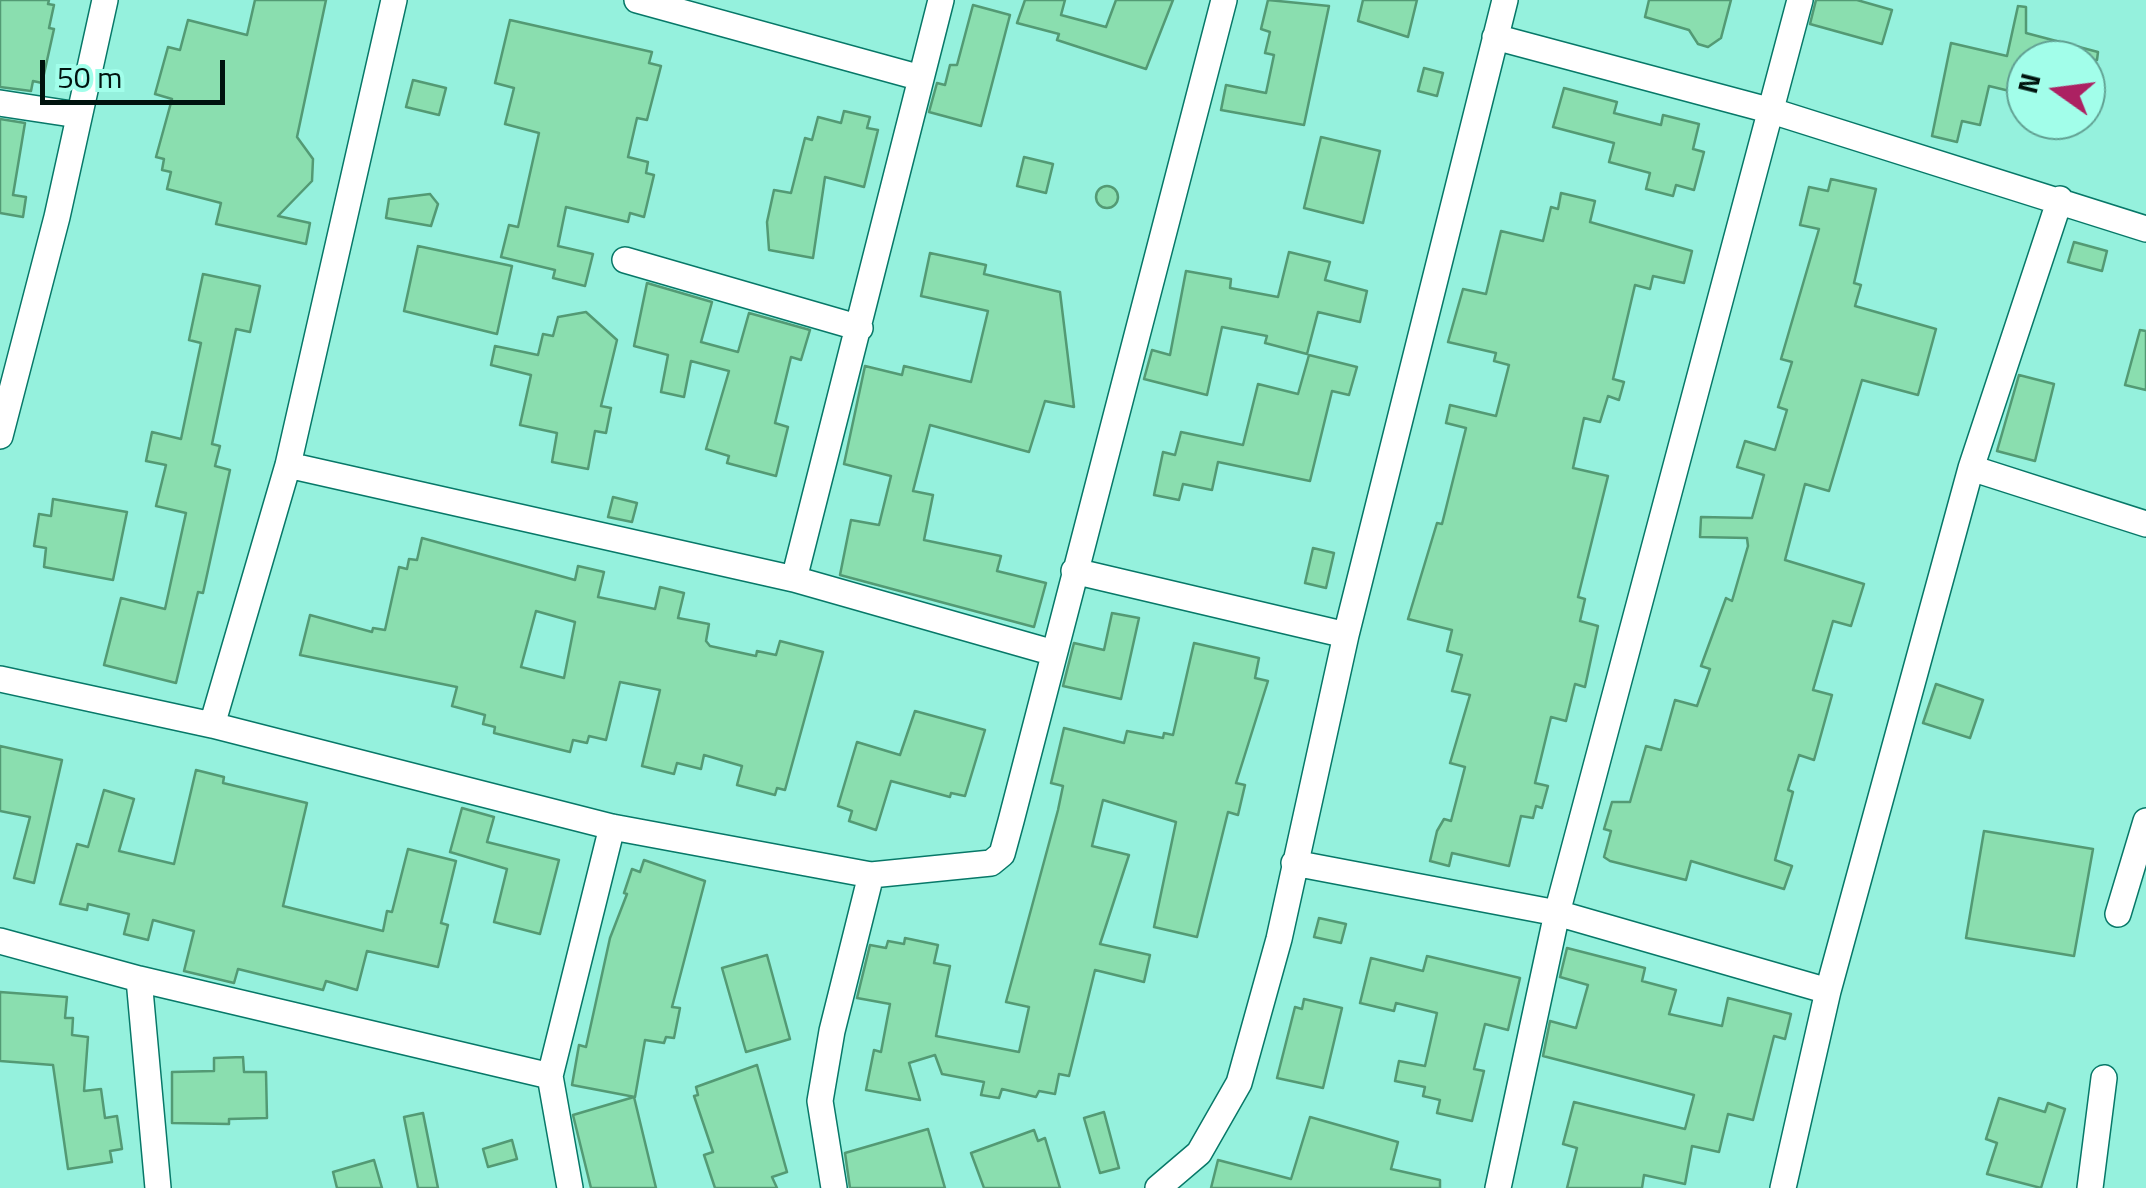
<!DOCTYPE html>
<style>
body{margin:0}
#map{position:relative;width:2146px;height:1188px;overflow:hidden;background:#95f1dd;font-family:"Titillium Web",sans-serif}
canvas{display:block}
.north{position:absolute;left:2006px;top:40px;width:100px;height:100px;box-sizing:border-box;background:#a2feea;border:2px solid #61a092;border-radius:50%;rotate:284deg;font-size:28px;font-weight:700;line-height:40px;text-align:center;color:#00130e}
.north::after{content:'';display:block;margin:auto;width:35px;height:45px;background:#ac2162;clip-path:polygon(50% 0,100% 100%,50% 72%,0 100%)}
.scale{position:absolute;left:40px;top:60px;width:185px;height:45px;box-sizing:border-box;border:5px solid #00130e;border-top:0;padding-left:12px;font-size:30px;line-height:35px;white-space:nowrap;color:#00130e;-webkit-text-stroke:8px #a2feea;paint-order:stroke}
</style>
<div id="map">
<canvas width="2146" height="1188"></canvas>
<div class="north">N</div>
<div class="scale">50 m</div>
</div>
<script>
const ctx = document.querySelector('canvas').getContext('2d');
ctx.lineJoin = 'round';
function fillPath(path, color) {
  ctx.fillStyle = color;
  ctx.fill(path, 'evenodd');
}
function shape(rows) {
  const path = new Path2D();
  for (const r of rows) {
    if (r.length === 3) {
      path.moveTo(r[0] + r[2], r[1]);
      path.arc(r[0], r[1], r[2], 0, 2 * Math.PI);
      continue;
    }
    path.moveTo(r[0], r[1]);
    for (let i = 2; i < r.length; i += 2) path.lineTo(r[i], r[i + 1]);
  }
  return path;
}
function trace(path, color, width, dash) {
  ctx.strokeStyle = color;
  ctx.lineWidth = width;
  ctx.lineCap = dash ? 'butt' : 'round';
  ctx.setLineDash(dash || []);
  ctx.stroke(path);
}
const building = shape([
 [0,0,49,0,48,4,54,5,49,28,54,29,42,83,33,81,31,91,0,87,0,0],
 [255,0,326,0,297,137,313,159,312,181,278,216,310,223,306,244,216,224,221,203,167,189,171,172,162,170,164,159,156,157,172,99,155,94,168,47,180,50,188,20,247,35,255,0],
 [1025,0,1065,0,1061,15,1106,27,1116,0,1173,0,1146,69,1057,40,1059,34,1017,23,1025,0],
 [1268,0,1329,6,1304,125,1221,110,1226,85,1266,93,1274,55,1265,53,1270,32,1261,29,1268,0],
 [1363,0,1417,0,1408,37,1358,21,1363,0],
 [1649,0,1731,0,1721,38,1708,47,1698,44,1689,30,1645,17,1649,0],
 [1816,0,1857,0,1892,10,1882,44,1810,24,1816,0],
 [973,5,1010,15,981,126,929,112,937,83,945,85,950,65,957,65,973,5],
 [2018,6,2026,7,2026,33,2098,52,2097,60,2026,60,2026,95,1989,86,1980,125,1962,121,1957,142,1932,136,1951,43,2007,56,2018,6],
 [510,20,652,52,649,63,661,66,647,120,637,118,628,157,648,162,646,173,654,175,644,217,630,213,628,222,566,207,558,246,593,254,585,286,553,278,555,270,501,257,509,225,518,227,539,133,505,124,514,88,495,83,510,20],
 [1424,68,1443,73,1437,96,1418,91,1424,68],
 [413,80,446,88,439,115,406,107,413,80],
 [1564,88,1617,102,1614,113,1661,125,1663,115,1699,124,1693,149,1704,152,1694,190,1676,185,1673,196,1646,189,1650,173,1609,162,1614,143,1553,127,1564,88],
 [844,111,870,117,867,128,878,130,864,187,825,177,813,258,769,250,767,222,774,190,791,193,805,138,812,140,818,117,841,123,844,111],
 [0,119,25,123,13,195,26,197,23,217,0,213,0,119],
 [1321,137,1380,151,1363,223,1304,208,1321,137],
 [1024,157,1053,164,1046,193,1017,186,1024,157],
 [1831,179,1876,189,1854,283,1861,285,1855,306,1936,329,1918,395,1862,380,1829,491,1805,484,1785,560,1864,584,1851,626,1833,621,1813,690,1832,695,1814,760,1799,755,1788,790,1793,792,1775,860,1792,866,1784,889,1691,861,1686,880,1610,861,1604,857,1611,831,1604,829,1612,802,1630,802,1646,746,1661,750,1675,700,1697,706,1710,669,1701,666,1726,598,1732,601,1748,546,1747,538,1700,537,1701,517,1752,518,1764,475,1737,467,1745,441,1775,450,1787,410,1778,407,1792,362,1781,359,1819,229,1800,225,1809,187,1828,191,1831,179],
 [1107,197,11],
 [1561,193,1595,201,1590,222,1692,251,1684,283,1653,276,1650,289,1635,285,1613,379,1624,382,1619,400,1608,396,1600,422,1584,418,1573,468,1608,476,1578,597,1585,599,1580,621,1598,626,1585,687,1575,684,1566,721,1551,717,1535,783,1548,786,1542,808,1536,806,1533,818,1521,816,1509,866,1452,853,1449,866,1430,861,1437,831,1444,819,1451,821,1465,767,1450,763,1470,695,1452,691,1462,655,1447,651,1452,630,1408,619,1437,523,1442,524,1466,428,1446,423,1450,405,1496,416,1509,365,1494,361,1496,353,1448,342,1463,289,1486,294,1501,231,1543,241,1551,207,1558,209,1561,193],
 [430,194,438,204,431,226,386,218,389,199,430,194],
 [2074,242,2107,251,2102,271,2068,262,2074,242],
 [418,246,512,266,497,334,404,311,418,246],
 [1289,252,1330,262,1325,280,1367,291,1360,322,1318,312,1307,354,1265,343,1267,336,1222,327,1207,395,1144,379,1152,350,1170,355,1186,271,1231,279,1230,288,1278,297,1289,252],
 [930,253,986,265,984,274,1060,292,1074,407,1045,401,1029,452,930,425,913,491,933,495,924,540,1001,556,997,571,1046,583,1034,627,840,575,851,520,879,525,891,476,844,464,865,366,902,375,904,366,971,382,988,311,921,296,930,253],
 [203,274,260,286,250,332,236,329,212,444,220,446,215,466,230,470,203,593,198,592,176,683,104,665,121,598,165,609,186,513,156,506,166,465,146,461,152,432,181,439,201,343,189,340,203,274],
 [647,283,712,302,701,342,738,352,749,313,810,330,801,360,791,357,775,423,788,427,776,476,727,463,729,456,706,449,729,371,691,361,684,397,661,392,668,355,634,346,647,283],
 [586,312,617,340,601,406,611,408,606,433,595,431,588,469,552,462,557,433,520,425,531,375,491,365,495,346,538,355,543,334,553,336,558,317,586,312],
 [2140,330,2146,331,2146,390,2125,385,2140,330],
 [1309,355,1357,367,1349,395,1332,391,1310,481,1218,462,1212,490,1183,484,1179,500,1154,495,1163,452,1175,455,1181,432,1243,445,1258,384,1298,394,1309,355],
 [2019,375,2054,384,2035,461,1997,451,2019,375],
 [613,497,637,503,632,522,608,517,613,497],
 [53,499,127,512,113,580,44,567,46,548,34,546,39,514,51,516,53,499],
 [422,538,575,580,578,566,604,572,598,597,655,609,660,587,684,593,678,618,709,624,706,641,710,646,756,656,757,651,776,655,780,641,823,652,785,790,777,788,775,795,737,785,742,766,704,755,701,769,677,763,674,774,642,766,660,690,620,682,606,740,589,736,587,743,573,740,570,752,494,733,495,727,483,724,485,715,452,706,457,687,300,655,310,615,372,632,373,628,385,630,399,567,407,569,409,559,417,560,422,538],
 [536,611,575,622,564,678,521,667,536,611],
 [1313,548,1334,553,1326,588,1305,583,1313,548],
 [1112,613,1139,618,1121,699,1063,686,1074,643,1104,650,1112,613],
 [1194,643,1259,658,1255,678,1268,681,1236,783,1245,785,1238,815,1228,812,1197,937,1154,927,1176,822,1103,800,1092,846,1129,855,1100,944,1150,955,1144,982,1095,970,1069,1076,1059,1074,1055,1094,1039,1091,1036,1097,1002,1089,999,1098,981,1095,984,1082,942,1074,935,1055,909,1063,920,1100,866,1090,874,1050,881,1052,890,1004,857,998,870,945,886,948,888,941,904,944,905,938,938,945,934,963,950,966,936,1036,1019,1052,1029,1007,1006,1002,1058,810,1063,786,1051,783,1064,728,1124,743,1127,731,1163,738,1164,733,1173,735,1194,643],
 [1936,684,1983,700,1970,738,1923,723,1936,684],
 [915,711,985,730,965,796,951,793,950,797,891,781,876,830,849,821,852,811,838,806,857,742,900,755,915,711],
 [0,746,62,760,34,883,14,878,30,817,0,811,0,746],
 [196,770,224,777,223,783,307,803,283,906,383,931,387,911,392,912,408,849,456,861,441,923,448,925,438,967,367,951,357,990,326,981,323,990,238,969,234,983,184,971,194,931,153,920,148,940,124,934,129,914,88,904,87,910,60,904,77,844,88,847,104,790,134,799,119,851,174,864,196,770],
 [462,808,494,817,487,842,559,860,540,934,494,922,507,869,450,852,462,808],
 [1984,831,2093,849,2074,956,1966,938,1984,831],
 [644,860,705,881,672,1007,680,1008,674,1038,666,1037,664,1043,645,1040,635,1097,572,1085,579,1045,586,1047,610,938,627,894,624,893,632,869,640,872,644,860],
 [1319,918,1346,924,1341,943,1314,937,1319,918],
 [1567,948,1645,968,1642,981,1676,990,1669,1014,1722,1026,1728,998,1791,1014,1785,1039,1774,1036,1753,1120,1728,1114,1719,1152,1692,1146,1685,1184,1644,1175,1642,1188,1567,1188,1577,1148,1563,1144,1574,1102,1685,1129,1694,1095,1543,1056,1550,1021,1576,1028,1588,985,1560,977,1567,948],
 [767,955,790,1039,746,1052,722,968,767,955],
 [1427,956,1520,978,1508,1030,1485,1024,1474,1069,1484,1071,1472,1121,1437,1113,1440,1100,1423,1096,1425,1087,1395,1081,1399,1061,1425,1066,1437,1013,1396,1003,1394,1011,1360,1003,1371,958,1423,971,1427,956],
 [0,992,67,997,65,1018,73,1018,72,1035,88,1037,84,1091,101,1089,105,1118,117,1116,122,1149,110,1151,112,1162,68,1169,53,1065,0,1061,0,992],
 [1304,999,1342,1008,1323,1088,1277,1078,1295,1007,1302,1009,1304,999],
 [243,1057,244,1072,266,1072,267,1118,229,1119,229,1124,172,1123,172,1072,214,1071,214,1058,243,1057],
 [757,1065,787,1172,772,1177,777,1188,715,1188,704,1155,713,1152,694,1096,698,1095,696,1087,757,1065],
 [634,1097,656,1188,591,1188,573,1115,634,1097],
 [1999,1098,2045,1112,2048,1103,2065,1109,2041,1188,1987,1174,1997,1143,1986,1139,1999,1098],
 [1104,1112,1119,1168,1100,1173,1084,1118,1104,1112],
 [423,1113,438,1188,418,1188,404,1117,423,1113],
 [1310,1117,1398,1142,1391,1169,1440,1180,1440,1188,1211,1188,1218,1160,1291,1179,1310,1117],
 [928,1129,945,1188,850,1188,845,1153,928,1129],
 [1034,1130,1038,1141,1045,1138,1060,1188,984,1188,971,1153,1034,1130],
 [512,1140,517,1159,488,1167,483,1149,512,1140],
 [374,1160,382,1188,337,1188,333,1172,374,1160]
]);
const minor = shape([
 [637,0,921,78],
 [1495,37,1772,111,2146,229],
 [0,103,78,115],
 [625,260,860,328],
 [0,436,57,217,105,0],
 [288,465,794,579,1054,653],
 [1971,468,2146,524],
 [1074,571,1346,635],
 [794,579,941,0],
 [0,679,212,725,612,827,871,875,991,863,1002,854,1011,821,1224,0],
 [212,725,288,465,394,0],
 [1294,863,1557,913,1828,991],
 [2118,914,2146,821],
 [0,941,139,979,550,1076],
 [139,979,158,1188],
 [570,1188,550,1076,612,827],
 [834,1188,820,1101,832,1031,871,875],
 [1158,1188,1199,1153,1239,1083,1279,939,1346,635,1505,0],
 [1498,1188,1557,913,1800,0],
 [1783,1188,1828,991,1971,468,2060,199],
 [2090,1188,2104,1078]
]);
fillPath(building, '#8adeaf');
trace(building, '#539a74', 2.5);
trace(minor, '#077868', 28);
trace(minor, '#fff', 25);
</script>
